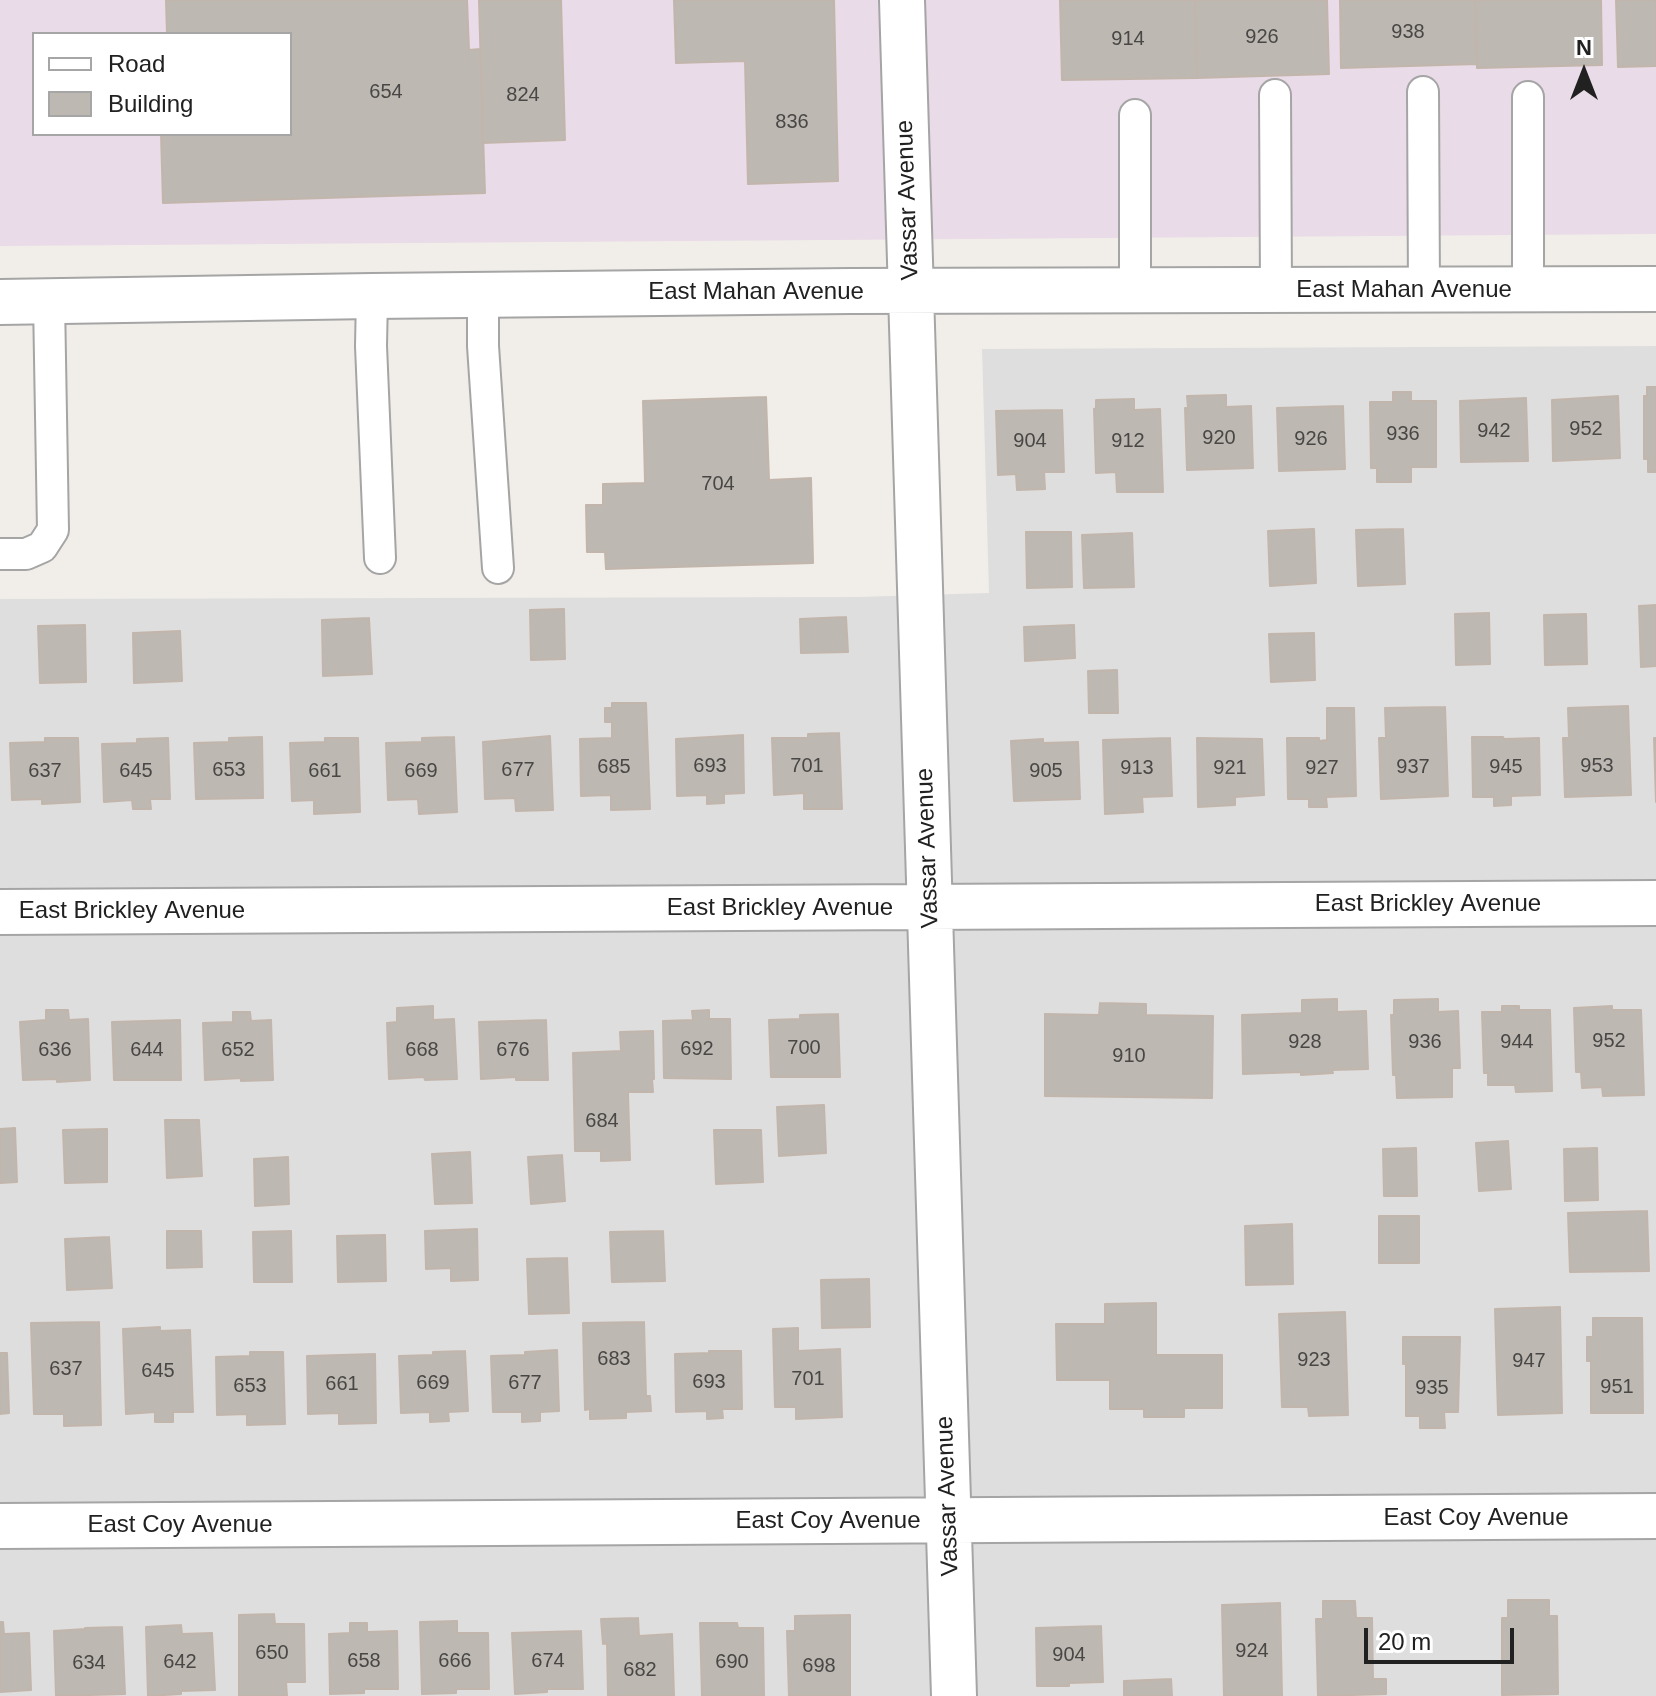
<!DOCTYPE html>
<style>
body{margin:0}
#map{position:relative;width:1656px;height:1696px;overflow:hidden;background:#f1eee9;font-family:Helvetica,sans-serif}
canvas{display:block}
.legend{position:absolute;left:32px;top:32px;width:260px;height:104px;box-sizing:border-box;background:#fff;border:2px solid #a6a6a6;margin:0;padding:10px 14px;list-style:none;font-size:24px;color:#212121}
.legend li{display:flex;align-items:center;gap:16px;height:40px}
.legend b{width:40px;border:2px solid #a6a6a6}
.north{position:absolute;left:1544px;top:32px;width:80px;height:80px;-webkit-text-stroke:6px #fff;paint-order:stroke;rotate:0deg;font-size:22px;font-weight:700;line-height:32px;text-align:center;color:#212121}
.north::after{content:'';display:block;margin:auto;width:28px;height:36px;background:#212121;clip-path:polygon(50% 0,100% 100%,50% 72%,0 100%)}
.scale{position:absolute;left:1364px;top:1628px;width:150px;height:36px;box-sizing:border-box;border:4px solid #212121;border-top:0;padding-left:10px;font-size:24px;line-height:28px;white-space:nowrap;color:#212121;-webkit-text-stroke:6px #fff;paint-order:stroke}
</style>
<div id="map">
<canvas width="1656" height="1696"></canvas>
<ul class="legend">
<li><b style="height:10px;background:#fff"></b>Road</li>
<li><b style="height:22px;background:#beb8b2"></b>Building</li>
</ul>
<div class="north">N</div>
<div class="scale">20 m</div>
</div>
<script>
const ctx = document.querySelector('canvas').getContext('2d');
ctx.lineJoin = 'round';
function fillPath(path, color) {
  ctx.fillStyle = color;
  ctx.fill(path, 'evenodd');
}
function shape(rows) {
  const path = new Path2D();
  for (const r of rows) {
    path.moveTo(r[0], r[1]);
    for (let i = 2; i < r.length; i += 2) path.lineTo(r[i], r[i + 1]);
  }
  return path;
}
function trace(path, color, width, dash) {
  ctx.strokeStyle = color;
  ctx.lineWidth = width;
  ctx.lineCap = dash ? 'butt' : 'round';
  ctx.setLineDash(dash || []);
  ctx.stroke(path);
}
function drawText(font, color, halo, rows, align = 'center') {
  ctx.font = font + ' Helvetica,sans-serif';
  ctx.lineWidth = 6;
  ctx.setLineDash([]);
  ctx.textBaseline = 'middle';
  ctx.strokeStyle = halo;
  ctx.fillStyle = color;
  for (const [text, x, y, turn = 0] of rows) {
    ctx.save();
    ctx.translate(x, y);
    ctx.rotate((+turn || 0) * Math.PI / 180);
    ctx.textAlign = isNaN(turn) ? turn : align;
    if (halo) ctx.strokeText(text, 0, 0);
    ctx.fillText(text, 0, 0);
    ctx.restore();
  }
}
const residential = shape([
 [1656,346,1656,1696,0,1696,0,599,858,597,989,593,982,349]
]);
const industrial = shape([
 [0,0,1656,0,1656,234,0,246],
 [34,34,290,34,290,134,34,134]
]);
const building = shape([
 [166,0,467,0,469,50,480,49,485,193,163,203,161,134,290,134,290,34,167,34,166,0],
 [479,0,561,0,565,140,483,143,479,0],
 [674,0,834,0,838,181,748,184,745,61,676,63,674,0],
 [1060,0,1195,0,1197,78,1062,80,1060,0],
 [1195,0,1327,0,1329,74,1197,78,1195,0],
 [1340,0,1475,0,1477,64,1341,68,1340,0],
 [1475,0,1601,0,1602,65,1477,68,1475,0],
 [1616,0,1656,0,1656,66,1618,67,1616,0],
 [1647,387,1656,387,1656,472,1648,472,1648,459,1644,459,1644,396,1647,396,1647,387],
 [1393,392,1411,392,1411,401,1436,401,1436,467,1411,467,1411,482,1377,482,1377,468,1371,468,1370,402,1393,402,1393,392],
 [1226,395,1226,407,1251,406,1253,468,1187,470,1185,408,1188,408,1187,396,1226,395],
 [1618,396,1620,458,1553,461,1552,400,1618,396],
 [766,397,769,480,811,478,813,563,606,569,605,552,587,552,586,505,603,505,603,484,645,483,643,401,766,397],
 [1526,398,1528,461,1461,462,1460,401,1526,398],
 [1134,399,1134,410,1160,409,1163,492,1117,492,1116,472,1096,473,1094,409,1096,408,1096,400,1134,399],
 [1343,406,1345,469,1279,471,1277,408,1343,406],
 [1062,410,1064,472,1044,472,1045,489,1017,490,1016,474,998,475,996,411,1062,410],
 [1314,529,1316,583,1270,586,1268,531,1314,529],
 [1403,529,1405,584,1358,586,1356,530,1403,529],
 [1026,532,1071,532,1072,587,1027,588,1026,532],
 [1132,533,1134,587,1084,588,1082,535,1132,533],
 [1656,605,1656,666,1641,667,1639,606,1656,605],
 [564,609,565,659,531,660,530,610,564,609],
 [1489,613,1490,664,1456,665,1455,614,1489,613],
 [1586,614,1587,664,1545,665,1544,615,1586,614],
 [846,617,848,652,801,653,800,619,846,617],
 [369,618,372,674,323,676,322,620,369,618],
 [85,625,86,682,40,683,38,626,85,625],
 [1074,625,1075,658,1025,661,1024,627,1074,625],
 [180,631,182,681,134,683,133,633,180,631],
 [1314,633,1315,680,1271,682,1269,634,1314,633],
 [1117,670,1118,713,1089,713,1088,671,1117,670],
 [612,703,646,703,650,809,611,810,611,795,581,796,580,739,612,738,612,722,605,722,605,708,612,708,612,703],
 [1628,706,1631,795,1565,797,1563,738,1569,738,1568,708,1628,706],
 [1445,707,1448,796,1381,799,1379,738,1386,738,1385,708,1445,707],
 [1327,708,1354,708,1356,796,1326,797,1327,807,1309,807,1309,799,1288,799,1287,738,1319,738,1319,741,1327,740,1327,708],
 [839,733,842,809,804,809,804,793,774,795,772,738,808,738,808,734,839,733],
 [743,735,744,793,724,794,724,803,707,804,707,795,677,796,676,739,743,735],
 [550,736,553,810,516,811,515,798,485,799,483,742,550,736],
 [262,737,263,798,196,799,194,743,229,742,229,738,262,737],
 [454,737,457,812,419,814,418,799,388,800,386,743,422,742,422,738,454,737],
 [1472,737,1503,737,1504,739,1539,738,1540,795,1511,796,1511,805,1494,806,1494,797,1473,797,1472,737],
 [45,738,78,738,80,802,42,804,42,799,12,800,10,743,45,742,45,738],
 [168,738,170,799,150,799,151,809,133,809,132,800,104,802,102,744,137,743,137,739,168,738],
 [325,738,358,738,360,812,314,814,314,800,292,801,290,743,325,742,325,738],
 [1170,738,1172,796,1142,797,1143,812,1105,814,1103,740,1170,738],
 [1197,738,1262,739,1264,795,1235,797,1235,805,1198,807,1197,738],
 [1654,738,1656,738,1656,802,1654,738],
 [1043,739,1043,743,1078,742,1080,799,1014,801,1011,741,1043,739],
 [1337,999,1337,1012,1366,1011,1368,1069,1332,1070,1333,1073,1301,1075,1301,1072,1243,1074,1242,1015,1302,1013,1302,1000,1337,999],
 [1438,999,1438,1012,1458,1011,1460,1068,1452,1068,1452,1097,1397,1098,1396,1075,1393,1075,1391,1015,1394,1015,1394,1000,1438,999],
 [1100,1003,1146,1004,1146,1015,1213,1016,1212,1098,1045,1096,1045,1014,1099,1015,1100,1003],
 [433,1006,433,1020,454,1019,457,1079,425,1080,424,1077,389,1079,387,1023,397,1022,397,1008,433,1006],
 [1502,1006,1519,1006,1519,1010,1550,1010,1552,1091,1516,1092,1515,1085,1488,1085,1488,1073,1484,1073,1482,1012,1502,1012,1502,1006],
 [1612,1006,1612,1010,1641,1010,1644,1095,1603,1096,1602,1087,1582,1088,1581,1072,1576,1072,1574,1008,1612,1006],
 [46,1010,68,1010,69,1020,88,1019,90,1080,57,1082,57,1079,23,1080,20,1022,46,1020,46,1010],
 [709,1010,709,1019,730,1019,731,1079,664,1078,663,1021,693,1020,692,1011,709,1010],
 [233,1012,250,1012,251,1021,271,1020,273,1080,241,1081,241,1078,205,1080,203,1023,233,1022,233,1012],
 [838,1014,840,1077,771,1077,769,1020,800,1019,800,1015,838,1014],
 [180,1020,181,1080,114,1080,112,1022,180,1020],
 [546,1020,548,1080,516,1080,516,1077,481,1079,479,1022,546,1020],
 [653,1031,654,1079,652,1079,653,1092,628,1092,630,1160,601,1161,601,1151,575,1151,573,1053,621,1051,620,1032,653,1031],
 [824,1105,826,1153,779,1156,777,1107,824,1105],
 [165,1120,199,1120,202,1176,167,1178,165,1120],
 [15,1128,17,1182,0,1183,0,1129,15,1128],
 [107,1129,107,1182,65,1183,63,1130,107,1129],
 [714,1130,761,1130,763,1182,716,1184,714,1130],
 [1508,1141,1511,1189,1479,1191,1476,1143,1508,1141],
 [1416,1148,1417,1196,1384,1196,1383,1149,1416,1148],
 [1597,1148,1598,1200,1565,1201,1564,1149,1597,1148],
 [470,1152,472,1203,435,1204,432,1154,470,1152],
 [562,1155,565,1201,531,1204,528,1157,562,1155],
 [288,1157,289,1204,255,1206,254,1159,288,1157],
 [1647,1211,1649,1271,1570,1272,1568,1213,1647,1211],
 [1379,1216,1419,1216,1419,1263,1379,1263,1379,1216],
 [1292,1224,1293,1284,1246,1285,1245,1226,1292,1224],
 [477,1229,478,1280,451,1281,451,1268,426,1269,425,1231,477,1229],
 [167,1231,201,1231,202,1267,167,1268,167,1231],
 [291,1231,292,1282,254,1282,253,1232,291,1231],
 [663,1231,665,1281,612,1282,610,1232,663,1231],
 [385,1235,386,1281,338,1282,337,1236,385,1235],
 [109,1237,112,1288,67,1290,65,1239,109,1237],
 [567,1258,569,1313,529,1314,527,1259,567,1258],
 [869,1279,870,1327,822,1328,821,1280,869,1279],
 [1156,1303,1156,1355,1222,1355,1222,1408,1184,1408,1184,1417,1144,1417,1144,1409,1110,1409,1110,1380,1057,1380,1056,1324,1105,1324,1105,1304,1156,1303],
 [1560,1307,1562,1413,1498,1415,1495,1309,1560,1307],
 [1345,1312,1348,1415,1309,1416,1308,1407,1282,1407,1279,1314,1345,1312],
 [1593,1318,1642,1318,1643,1413,1591,1413,1591,1361,1587,1361,1587,1337,1593,1337,1593,1318],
 [99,1322,101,1425,64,1426,64,1414,34,1414,31,1323,99,1322],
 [644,1322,646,1396,650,1396,651,1411,626,1412,626,1418,590,1419,590,1409,585,1410,583,1323,644,1322],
 [160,1327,160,1331,190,1330,193,1412,173,1412,173,1422,155,1422,155,1412,126,1414,123,1329,160,1327],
 [798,1328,798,1351,840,1349,842,1417,796,1419,796,1407,775,1407,773,1329,798,1328],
 [1403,1337,1460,1337,1458,1412,1444,1412,1445,1428,1420,1428,1420,1416,1406,1416,1406,1364,1403,1364,1403,1337],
 [557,1350,559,1411,540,1412,540,1421,522,1422,522,1412,493,1412,491,1356,525,1355,525,1352,557,1350],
 [465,1351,468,1411,448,1412,449,1421,430,1422,430,1412,401,1413,399,1356,433,1355,433,1352,465,1351],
 [709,1351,741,1351,742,1409,722,1409,723,1418,707,1419,707,1411,676,1412,675,1354,709,1353,709,1351],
 [250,1352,283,1352,285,1424,247,1425,247,1414,217,1415,216,1357,250,1356,250,1352],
 [0,1353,7,1353,9,1413,0,1414,0,1353],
 [375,1354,376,1423,339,1424,339,1413,308,1414,307,1356,375,1354],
 [1508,1600,1549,1600,1549,1616,1557,1616,1558,1694,1502,1695,1502,1618,1508,1618,1508,1600],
 [1323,1601,1355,1601,1356,1618,1372,1618,1373,1679,1386,1679,1386,1694,1318,1696,1316,1619,1323,1619,1323,1601],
 [1280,1603,1282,1696,1224,1696,1222,1605,1280,1603],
 [274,1614,275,1624,304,1624,305,1682,286,1682,287,1696,239,1696,239,1615,274,1614],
 [850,1615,850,1696,789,1696,787,1631,795,1631,795,1616,850,1615],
 [638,1618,639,1636,672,1634,674,1696,608,1696,607,1643,603,1644,601,1619,638,1618],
 [457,1621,457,1633,488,1633,489,1689,456,1689,456,1693,422,1694,420,1622,457,1621],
 [0,1622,3,1622,4,1634,29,1633,31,1690,0,1692,0,1622],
 [350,1623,367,1623,367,1632,397,1631,398,1689,364,1689,364,1693,330,1694,329,1634,350,1633,350,1623],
 [700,1623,737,1623,738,1628,763,1628,764,1696,702,1696,700,1623],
 [181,1625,182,1634,212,1633,215,1690,181,1691,181,1694,148,1696,146,1627,181,1625],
 [1101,1626,1103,1682,1069,1683,1069,1686,1037,1686,1036,1628,1101,1626],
 [122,1627,125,1694,56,1696,54,1631,85,1629,85,1628,122,1627],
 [581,1631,583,1689,547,1689,547,1692,515,1694,512,1633,581,1631],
 [1171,1679,1172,1696,1124,1696,1124,1681,1171,1679]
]);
const service = shape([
 [1423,92,1424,291],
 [1275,95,1276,290],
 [1528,290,1528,97],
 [1135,291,1135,115],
 [483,295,483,346,498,568],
 [372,296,371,346,380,558],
 [0,554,26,554,42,547,53,530,49,301]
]);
const minor = shape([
 [902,0,954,1696],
 [0,302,372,296,850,291,1656,289],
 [0,912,1656,903],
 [0,1526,1656,1516]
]);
const numberNames = [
 ["938",1408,32],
 ["926",1262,37],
 ["914",1128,39],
 ["654",386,92],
 ["824",523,95],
 ["836",792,122],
 ["952",1586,429],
 ["942",1494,431],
 ["936",1403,434],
 ["920",1219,438],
 ["926",1311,439],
 ["904",1030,441],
 ["912",1128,441],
 ["704",718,484],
 ["693",710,766],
 ["701",807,766],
 ["953",1597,766],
 ["685",614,767],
 ["937",1413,767],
 ["945",1506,767],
 ["913",1137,768],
 ["921",1230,768],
 ["927",1322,768],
 ["653",229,770],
 ["677",518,770],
 ["637",45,771],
 ["645",136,771],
 ["661",325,771],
 ["669",421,771],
 ["905",1046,771],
 ["952",1609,1041],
 ["928",1305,1042],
 ["936",1425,1042],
 ["944",1517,1042],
 ["700",804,1048],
 ["692",697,1049],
 ["636",55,1050],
 ["644",147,1050],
 ["652",238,1050],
 ["668",422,1050],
 ["676",513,1050],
 ["910",1129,1056],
 ["684",602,1121],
 ["683",614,1359],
 ["923",1314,1360],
 ["947",1529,1361],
 ["637",66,1369],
 ["645",158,1371],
 ["701",808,1379],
 ["693",709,1382],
 ["669",433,1383],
 ["677",525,1383],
 ["661",342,1384],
 ["653",250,1386],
 ["951",1617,1387],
 ["935",1432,1388],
 ["924",1252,1651],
 ["650",272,1653],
 ["904",1069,1655],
 ["658",364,1661],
 ["666",455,1661],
 ["674",548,1661],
 ["642",180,1662],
 ["690",732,1662],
 ["634",89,1663],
 ["698",819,1666],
 ["682",640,1670]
];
const streetNames = [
 ["Vassar Avenue",908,200,-92],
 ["East Mahan Avenue",1404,290],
 ["East Mahan Avenue",756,292],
 ["Vassar Avenue",928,848,-92],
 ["East Brickley Avenue",1428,904],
 ["East Brickley Avenue",780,908],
 ["East Brickley Avenue",132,911],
 ["Vassar Avenue",948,1496,-92],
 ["East Coy Avenue",1476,1518],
 ["East Coy Avenue",828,1521],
 ["East Coy Avenue",180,1525]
];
fillPath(residential, '#dfdede');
fillPath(industrial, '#e9dbe7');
fillPath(building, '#beb8b2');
trace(building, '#c2b6ac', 2);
trace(service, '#a5a5a5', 34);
trace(minor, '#a5a5a5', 48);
trace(service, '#fff', 30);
trace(minor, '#fff', 44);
drawText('20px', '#484745', null, numberNames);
drawText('24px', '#212121', '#fff', streetNames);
</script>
